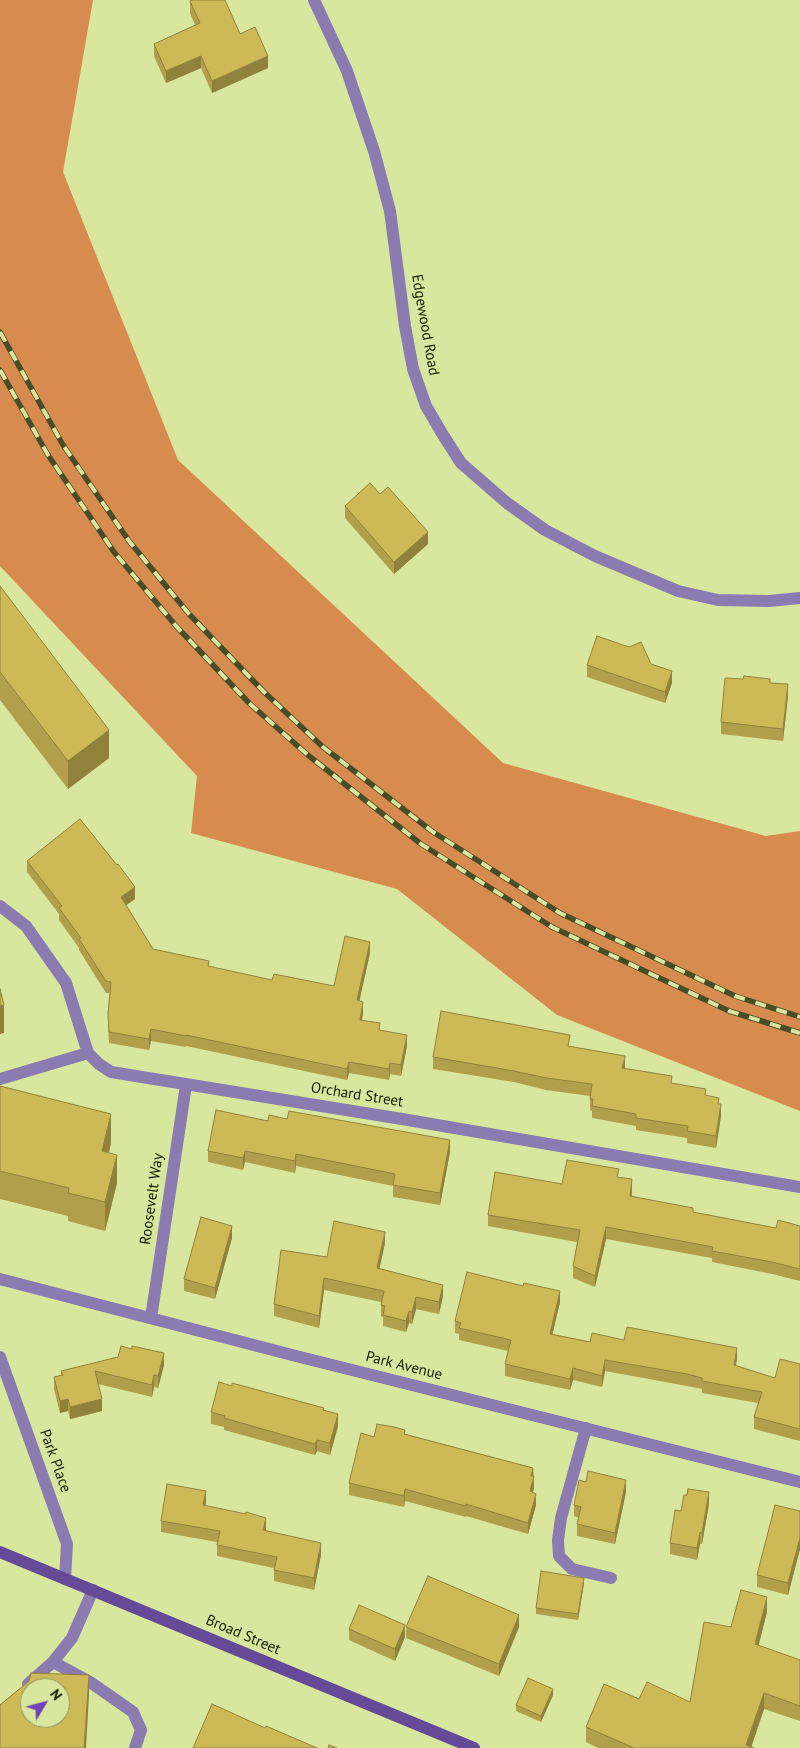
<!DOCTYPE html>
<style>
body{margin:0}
#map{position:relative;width:800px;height:1748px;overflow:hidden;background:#d8e69e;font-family:"PT Sans",sans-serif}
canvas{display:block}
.north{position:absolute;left:20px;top:1678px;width:50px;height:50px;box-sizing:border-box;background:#d8e69e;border:1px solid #8a945f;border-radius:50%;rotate:53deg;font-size:14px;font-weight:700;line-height:20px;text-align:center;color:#161a00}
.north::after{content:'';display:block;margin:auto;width:18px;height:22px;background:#7041b9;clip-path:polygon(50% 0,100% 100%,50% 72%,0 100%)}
</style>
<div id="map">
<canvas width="800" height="1748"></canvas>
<div class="north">N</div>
</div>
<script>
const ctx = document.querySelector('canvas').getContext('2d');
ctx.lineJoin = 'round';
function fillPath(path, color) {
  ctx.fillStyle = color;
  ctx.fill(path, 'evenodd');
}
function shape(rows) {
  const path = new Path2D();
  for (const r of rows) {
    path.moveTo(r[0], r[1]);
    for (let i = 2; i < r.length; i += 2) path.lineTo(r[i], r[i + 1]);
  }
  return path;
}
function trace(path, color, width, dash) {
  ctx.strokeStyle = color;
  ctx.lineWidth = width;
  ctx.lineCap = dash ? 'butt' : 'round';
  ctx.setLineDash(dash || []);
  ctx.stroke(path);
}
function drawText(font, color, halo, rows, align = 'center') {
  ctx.font = font + ' "PT Sans",sans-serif';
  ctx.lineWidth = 4;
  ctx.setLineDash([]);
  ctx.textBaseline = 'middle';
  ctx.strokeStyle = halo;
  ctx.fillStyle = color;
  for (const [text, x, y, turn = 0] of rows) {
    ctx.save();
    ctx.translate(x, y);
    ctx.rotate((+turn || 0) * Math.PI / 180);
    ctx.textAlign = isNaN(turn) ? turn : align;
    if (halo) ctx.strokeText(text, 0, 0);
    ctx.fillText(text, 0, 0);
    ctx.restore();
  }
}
const forest = shape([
 [0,0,93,0,63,172,178,460,503,763,766,836,800,831,800,1111,557,1015,397,889,191,833,197,776,0,566]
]);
const service = shape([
 [0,1079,88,1053],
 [586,1428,561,1518,558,1540,559,1556,572,1569,611,1578],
 [53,1662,90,1682,133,1712,141,1730,135,1748],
 [28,1684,53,1662,72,1638,93,1590]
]);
const minor = shape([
 [314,0,347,71,374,151,390,211,405,326,413,369,426,406,443,435,461,463,507,503,545,530,595,556,678,591,718,600,769,601,800,598],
 [0,906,26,926,66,983,88,1053,99,1064,111,1072,402,1119,800,1187],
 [0,1279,296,1356,800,1482],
 [151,1318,186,1085],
 [0,1357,67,1544,65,1579]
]);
const secondary = shape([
 [0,1552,474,1748]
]);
const rail = shape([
 [0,332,63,445,129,541,189,614,264,692,323,747,433,832,560,913,735,996,800,1017],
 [0,370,48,455,114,552,176,626,249,703,309,756,421,844,552,927,729,1011,800,1033]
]);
const wall = shape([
 [190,1,240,34,268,68,212,93,201,68,166,83,154,56,154,44,195,25,190,13],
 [345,506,428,544,394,574,345,518],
 [0,586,109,758,68,789,0,700],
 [651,664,672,683,665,703,587,677,587,665],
 [770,683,788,696,783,741,721,734,721,722],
 [27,861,135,899,126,905,153,949,209,967,272,980,334,986,370,953,359,1001,363,1013,362,1020,407,1046,401,1076,390,1074,389,1080,349,1073,347,1080,186,1046,186,1047,151,1041,149,1050,109,1043,108,1024,108,1013,110,993,106,993,79,950,79,948,59,920,59,914,27,872],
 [570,1046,624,1069,672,1083,706,1096,719,1104,721,1116,716,1148,687,1143,687,1138,636,1130,636,1126,592,1118,592,1111,590,1110,590,1096,546,1090,514,1082,433,1069,433,1057],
 [0,1086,111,1143,109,1153,117,1183,105,1231,68,1221,68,1216,0,1199],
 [268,1121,450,1152,440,1205,393,1197,393,1186,296,1166,295,1173,245,1162,243,1170,208,1162,208,1151],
 [619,1177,632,1191,632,1196,693,1212,776,1228,800,1226,800,1281,772,1274,712,1262,712,1258,606,1239,595,1287,573,1278,573,1266,577,1242,488,1226,488,1215,562,1184],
 [232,1238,215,1299,184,1291,184,1279],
 [385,1243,379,1269,443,1296,439,1314,416,1309,412,1324,409,1323,406,1332,383,1326,383,1317,381,1316,381,1302,324,1290,319,1328,274,1316,274,1304,327,1257],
 [560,1302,552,1334,590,1342,624,1340,737,1359,735,1366,775,1378,800,1364,800,1441,754,1429,754,1417,758,1403,702,1393,702,1389,687,1386,605,1371,602,1387,573,1380,570,1390,505,1376,505,1364,508,1351,459,1340,459,1334,455,1333,455,1321],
 [164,1365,158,1388,154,1387,152,1397,98,1384,102,1411,70,1419,68,1411,60,1413,54,1389,54,1377,61,1375,61,1371],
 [324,1410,338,1426,330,1455,317,1451,315,1455,224,1430,224,1427,211,1424,211,1412],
 [405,1434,533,1468,534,1488,533,1492,536,1505,528,1534,466,1516,466,1517,405,1501,404,1507,349,1495,349,1483,374,1437],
 [626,1492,615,1544,577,1536,577,1524,579,1518,574,1516,574,1505],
 [206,1503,205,1506,321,1555,314,1590,274,1581,274,1568,217,1556,217,1542,161,1532,161,1521],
 [709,1504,702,1544,700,1544,697,1560,670,1554,670,1543,681,1511],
 [800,1511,800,1549,788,1595,757,1587,757,1575],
 [584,1583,578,1620,536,1614,536,1608],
 [767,1612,758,1645,800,1660,800,1721,764,1709,751,1747,754,1748,598,1748,586,1742,586,1727,639,1699,690,1702,731,1627],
 [406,1627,519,1627,499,1676,406,1638],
 [349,1629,405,1637,395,1661,349,1640],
 [553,1695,541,1722,516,1711,516,1705]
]);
const shadedWall = shape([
 [201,56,201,68,166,83,166,71],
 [268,56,268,68,212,93,212,81],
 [428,532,428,544,394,574,394,562],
 [672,671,672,683,665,703,665,692],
 [788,684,788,696,783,741,783,729],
 [109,730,109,758,68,789,68,761],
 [135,887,135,899,121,909,121,897],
 [370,942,370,953,357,1012,357,1000],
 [363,1002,363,1013,360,1031,360,1020],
 [4,1005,4,1033,0,1034,0,1006],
 [151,1029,151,1041,149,1050,149,1039],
 [407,1035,407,1046,401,1076,401,1065],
 [625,1056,625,1068,622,1080,622,1068],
 [349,1062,349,1073,347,1080,347,1069],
 [390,1063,390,1074,389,1080,389,1069],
 [721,1104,721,1116,716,1148,716,1136],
 [111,1114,111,1143,102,1179,102,1151],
 [450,1140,450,1152,440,1205,440,1193],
 [245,1151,245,1162,243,1170,243,1158],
 [296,1154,296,1166,295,1173,295,1161],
 [117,1155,117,1183,105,1231,105,1202],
 [632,1179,632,1191,630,1208,630,1196],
 [232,1226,232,1238,215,1299,215,1288],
 [606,1227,606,1239,595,1287,595,1276],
 [385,1232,385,1243,377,1280,377,1268],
 [324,1278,324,1290,319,1328,319,1316],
 [443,1285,443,1296,439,1314,439,1302],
 [560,1291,560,1302,550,1345,550,1334],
 [416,1297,416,1309,412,1324,412,1312],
 [409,1311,409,1323,406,1332,406,1321],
 [737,1348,737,1359,734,1377,734,1365],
 [164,1353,164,1365,158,1388,158,1376],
 [605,1360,605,1371,602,1387,602,1376],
 [573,1368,573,1380,570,1390,570,1379],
 [154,1375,154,1387,152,1397,152,1385],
 [68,1399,68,1411,60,1413,60,1401],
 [102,1399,102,1411,70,1419,70,1407],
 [338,1414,338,1426,330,1455,330,1443],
 [317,1440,317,1451,315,1455,315,1444],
 [533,1468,534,1488,530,1503,530,1491,531,1476],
 [626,1480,626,1492,615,1544,615,1533],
 [405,1489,405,1501,404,1507,404,1496],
 [206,1491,206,1503,203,1517,203,1505],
 [709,1492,709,1504,702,1544,702,1533],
 [536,1494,536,1505,528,1534,528,1523],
 [266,1518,266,1530,263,1542,263,1530],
 [700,1532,700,1544,697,1560,697,1548],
 [800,1538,800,1549,788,1595,788,1583],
 [321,1543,321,1555,314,1590,314,1578],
 [584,1578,584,1583,578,1620,578,1614],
 [767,1597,767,1612,755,1660,755,1644],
 [519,1615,519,1627,499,1676,499,1664],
 [405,1625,405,1637,395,1661,395,1649],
 [89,1675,89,1696,86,1748,84,1748],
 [553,1689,553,1695,541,1722,541,1716],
 [764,1693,764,1709,751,1748,746,1745]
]);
const building = shape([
 [192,0,225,0,240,34,255,27,268,56,212,81,201,56,166,71,154,44,200,23,190,1,192,0],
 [370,483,380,494,388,487,428,532,394,562,345,506,370,483],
 [0,586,109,730,68,761,0,672,0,586],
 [597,636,629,647,641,642,651,664,672,671,665,692,587,665,597,636],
 [744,676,770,679,770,683,788,684,783,729,721,722,725,678,743,679,744,676],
 [80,819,117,865,118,864,135,887,121,897,153,949,209,961,208,966,272,980,274,974,334,986,345,936,370,942,357,1000,363,1002,360,1020,380,1023,379,1030,407,1035,401,1065,390,1063,389,1069,349,1062,347,1069,186,1035,186,1036,151,1029,149,1039,109,1032,108,1013,111,982,106,981,79,939,81,938,59,908,62,906,27,861,80,819],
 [0,989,4,1005,0,1006,0,989],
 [441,1011,570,1035,568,1046,625,1056,622,1068,672,1076,671,1083,706,1089,705,1095,719,1098,718,1104,721,1104,716,1136,687,1131,688,1126,636,1118,636,1114,592,1106,593,1099,590,1099,592,1084,546,1078,514,1071,433,1057,441,1011],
 [0,1086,111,1114,102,1151,117,1155,105,1202,68,1193,69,1188,0,1171,0,1086],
 [216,1110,268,1121,269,1115,287,1119,289,1111,450,1140,440,1193,393,1185,395,1174,296,1154,295,1161,245,1151,243,1158,208,1151,216,1110],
 [567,1160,619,1169,617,1177,632,1179,630,1196,693,1208,693,1212,776,1228,778,1220,800,1226,800,1269,772,1262,712,1251,713,1247,606,1227,595,1276,573,1266,580,1230,488,1215,495,1172,562,1184,567,1160],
 [201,1217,232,1226,215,1288,184,1279,201,1217],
 [334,1221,385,1232,377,1268,443,1285,439,1302,416,1297,412,1312,409,1311,406,1321,383,1315,385,1306,381,1305,384,1291,324,1278,319,1316,274,1304,281,1250,327,1257,334,1221],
 [467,1272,523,1286,524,1283,560,1291,550,1334,590,1342,592,1333,624,1340,627,1327,737,1348,734,1365,775,1378,780,1359,800,1364,800,1429,754,1417,762,1392,702,1381,702,1378,687,1374,605,1360,602,1376,573,1368,570,1379,505,1364,511,1340,459,1328,461,1323,455,1321,467,1272],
 [121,1346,132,1349,132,1346,164,1353,158,1376,154,1375,152,1385,95,1371,102,1399,70,1407,68,1399,60,1401,54,1377,63,1375,61,1371,118,1357,121,1346],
 [219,1382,232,1386,232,1383,324,1408,323,1410,338,1414,330,1443,317,1440,315,1444,224,1418,225,1416,211,1412,219,1382],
 [377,1424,394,1427,405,1430,404,1434,533,1468,531,1476,534,1476,530,1491,536,1494,528,1523,466,1504,466,1506,405,1489,404,1496,349,1483,361,1433,374,1437,377,1424],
 [588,1471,626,1480,615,1533,577,1524,581,1507,574,1505,579,1480,586,1482,588,1471],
 [167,1484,206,1491,203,1505,246,1514,246,1512,266,1518,263,1530,321,1543,314,1578,274,1570,277,1557,217,1545,220,1531,161,1521,167,1484],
 [688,1489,709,1492,702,1533,700,1532,697,1548,670,1543,675,1510,681,1511,684,1495,687,1495,688,1489],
 [775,1505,800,1511,800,1538,788,1583,757,1575,775,1505],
 [541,1571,584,1578,578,1614,536,1608,541,1571],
 [428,1576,519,1615,499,1664,406,1627,428,1576],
 [741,1590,767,1597,755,1644,800,1660,800,1706,764,1693,746,1745,754,1748,634,1748,586,1727,604,1684,639,1699,647,1682,690,1702,704,1622,731,1627,741,1590],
 [359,1605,405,1625,395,1649,349,1629,359,1605],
 [31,1673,89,1675,84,1748,0,1748,0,1705,29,1681,31,1673],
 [30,1688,60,1688,60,1718,30,1718,30,1688],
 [528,1678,553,1689,541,1716,516,1705,528,1678],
 [212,1704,265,1728,266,1726,317,1748,193,1748,212,1704],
 [329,1745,337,1748,328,1748,329,1745]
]);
const streetNames = [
 ["Edgewood Road",425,325,80],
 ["Orchard Street",357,1095,9],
 ["Roosevelt Way",152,1199,-82],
 ["Park Avenue",404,1366,14],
 ["Park Place",55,1461,70],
 ["Broad Street",243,1635,23]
];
fillPath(forest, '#d78b4f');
trace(service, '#8a7bb0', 12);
trace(minor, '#8a7bb0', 12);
trace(secondary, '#644a97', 12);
trace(rail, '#464d27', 5.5);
trace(rail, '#d8e69e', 4, [11]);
fillPath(wall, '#b19f4b');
fillPath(shadedWall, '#90823d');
fillPath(building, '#ceb957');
trace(building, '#90823d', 1);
drawText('15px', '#161a00', '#d8e69e', streetNames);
</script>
